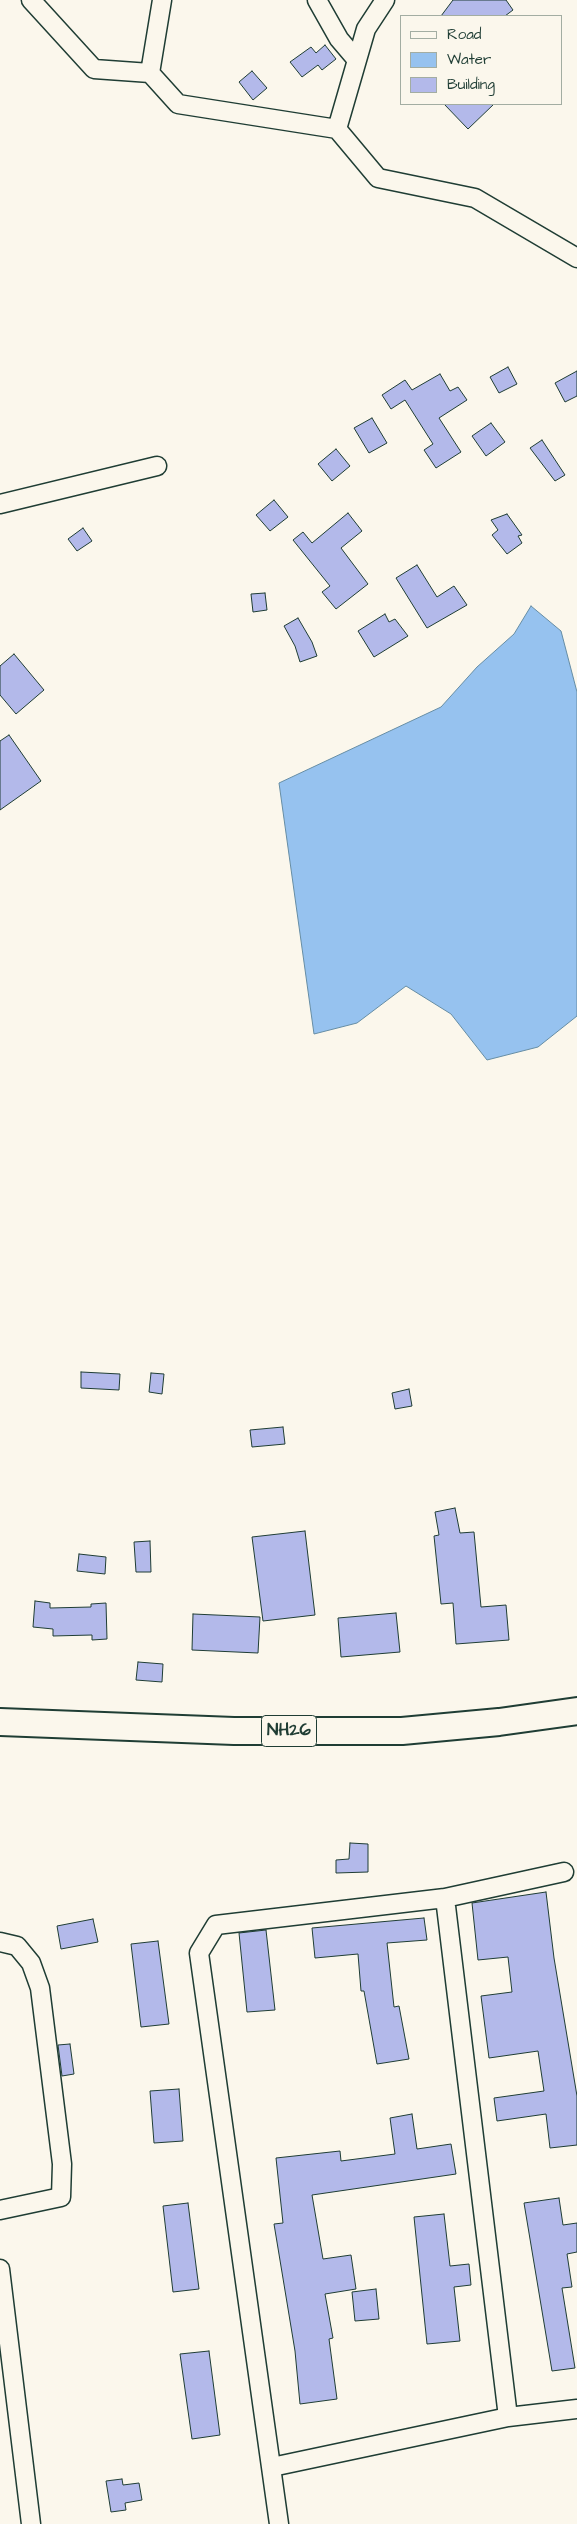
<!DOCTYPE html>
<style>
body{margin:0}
#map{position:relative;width:577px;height:2524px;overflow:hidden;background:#fbf7ec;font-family:"Architects Daughter",sans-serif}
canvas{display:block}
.legend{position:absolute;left:400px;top:15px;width:162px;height:90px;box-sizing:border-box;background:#fbf7ec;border:1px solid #a3ada2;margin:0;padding:6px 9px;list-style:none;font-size:15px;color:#1f3d34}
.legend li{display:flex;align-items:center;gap:10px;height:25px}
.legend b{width:25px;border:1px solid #a3ada2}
</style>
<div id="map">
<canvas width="577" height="2524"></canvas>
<ul class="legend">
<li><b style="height:6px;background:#fbf7ec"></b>Road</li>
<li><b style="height:14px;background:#96c2ef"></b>Water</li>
<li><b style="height:14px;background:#b3b9ea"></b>Building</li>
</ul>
</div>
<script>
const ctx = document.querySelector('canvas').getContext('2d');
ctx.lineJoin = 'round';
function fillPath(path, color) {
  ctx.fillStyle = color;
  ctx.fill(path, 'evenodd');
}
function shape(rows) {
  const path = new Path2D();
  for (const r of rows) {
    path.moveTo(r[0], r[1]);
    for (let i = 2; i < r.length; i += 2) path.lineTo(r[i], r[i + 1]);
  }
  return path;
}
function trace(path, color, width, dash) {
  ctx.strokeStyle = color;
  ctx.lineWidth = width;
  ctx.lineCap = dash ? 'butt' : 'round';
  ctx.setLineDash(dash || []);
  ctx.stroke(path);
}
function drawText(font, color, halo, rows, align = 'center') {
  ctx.font = font + ' "Architects Daughter",sans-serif';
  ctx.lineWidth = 4.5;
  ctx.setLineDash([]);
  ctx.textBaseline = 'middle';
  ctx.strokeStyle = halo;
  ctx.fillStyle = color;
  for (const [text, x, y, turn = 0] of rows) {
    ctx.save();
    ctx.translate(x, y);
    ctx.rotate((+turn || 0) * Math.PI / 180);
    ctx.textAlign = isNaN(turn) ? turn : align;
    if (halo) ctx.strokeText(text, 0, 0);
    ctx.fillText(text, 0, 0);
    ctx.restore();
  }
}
const water = shape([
 [531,606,561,631,577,692,577,1016,538,1047,487,1060,451,1014,406,986,357,1023,314,1034,279,783,441,707,477,667,514,634,531,606]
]);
const building = shape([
 [453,0,506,0,513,10,505,16,441,16,453,0],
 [325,45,336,59,322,70,318,65,302,77,290,62,311,47,316,53,325,45],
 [252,71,267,88,253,100,239,82,252,71],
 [444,104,494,104,468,129,444,104],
 [508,367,517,384,499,393,490,377,508,367],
 [577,371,577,396,565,402,555,383,577,371],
 [440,374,450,391,458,387,467,400,439,418,461,452,436,468,424,450,433,444,405,400,391,409,382,395,405,380,412,390,440,374],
 [372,418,387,443,369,453,354,428,372,418],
 [491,423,505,442,486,456,472,436,491,423],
 [542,440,565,475,555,481,530,448,542,440],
 [336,449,350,466,332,481,318,464,336,449],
 [274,500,288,517,270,531,256,515,274,500],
 [348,513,362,531,341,548,368,584,336,609,322,592,330,586,293,540,303,532,312,543,348,513],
 [507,514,522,535,518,536,522,543,507,554,492,535,498,530,491,520,507,514],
 [83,528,92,541,77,551,68,539,83,528],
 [417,565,437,597,454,586,467,605,427,628,396,578,417,565],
 [265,593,267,610,253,612,251,594,265,593],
 [385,614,389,622,395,619,408,636,374,657,358,631,385,614],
 [298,618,312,642,317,656,300,662,295,646,284,626,298,618],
 [14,654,44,690,16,714,0,695,0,666,14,654],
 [9,735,41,781,0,810,0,741,9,735],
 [81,1372,120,1374,119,1390,81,1388,81,1372],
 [151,1373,164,1374,162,1394,149,1392,151,1373],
 [409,1389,412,1406,395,1409,392,1393,409,1389],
 [283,1427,285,1444,252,1447,250,1430,283,1427],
 [455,1508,460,1533,474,1532,481,1607,506,1605,509,1640,456,1644,453,1603,441,1604,434,1536,439,1535,435,1512,455,1508],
 [305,1531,315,1615,263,1621,252,1537,305,1531],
 [150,1541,151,1572,136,1572,134,1542,150,1541],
 [79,1554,106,1557,105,1574,77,1571,79,1554],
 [35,1601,50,1603,50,1608,91,1607,91,1604,106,1603,107,1639,92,1640,92,1635,53,1636,53,1629,33,1627,35,1601],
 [396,1613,400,1652,341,1657,338,1618,396,1613],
 [193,1614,260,1617,258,1653,192,1650,193,1614],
 [138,1662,163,1664,162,1682,136,1680,138,1662],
 [350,1843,368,1844,368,1872,336,1873,336,1860,349,1859,350,1843],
 [546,1892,554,1958,577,2096,577,2145,550,2148,546,2114,497,2121,494,2098,544,2091,538,2051,489,2058,481,1996,512,1992,508,1957,478,1960,472,1903,546,1892],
 [424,1918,427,1940,387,1943,394,2007,399,2006,409,2059,377,2064,364,1991,361,1991,358,1954,315,1958,312,1928,424,1918],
 [93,1919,98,1942,61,1949,57,1926,93,1919],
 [266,1930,275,2010,247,2012,239,1933,266,1930],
 [158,1941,169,2024,141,2027,131,1944,158,1941],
 [70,2044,74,2074,62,2076,58,2045,70,2044],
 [179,2089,183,2141,154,2143,150,2091,179,2089],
 [412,2114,417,2149,451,2144,456,2174,312,2195,323,2259,351,2255,356,2289,325,2294,333,2338,329,2339,337,2399,300,2404,295,2351,274,2224,283,2223,276,2158,340,2151,341,2161,395,2154,390,2118,412,2114],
 [559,2198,563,2225,577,2223,577,2252,567,2254,572,2287,562,2288,575,2368,552,2371,524,2203,559,2198],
 [188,2203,199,2289,173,2292,163,2206,188,2203],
 [444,2214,450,2266,469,2264,471,2285,454,2287,460,2341,427,2344,414,2217,444,2214],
 [376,2289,379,2319,355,2321,352,2292,376,2289],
 [209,2351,220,2435,192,2439,180,2354,209,2351],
 [122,2479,123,2485,139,2483,142,2500,125,2503,126,2510,111,2512,106,2481,122,2479]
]);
const minor = shape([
 [31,0,94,69,150,73],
 [162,0,150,73,178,104,337,129,378,178,475,198,577,258],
 [317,0,339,39,356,59],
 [337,129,366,29,385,0],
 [0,504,157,466],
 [445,1898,508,2417],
 [0,1942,17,1946,31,1963,40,1988,62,2164,61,2197,0,2210],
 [0,2269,31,2524],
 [272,2467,508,2417,577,2409],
 [279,2524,199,1953,216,1925,445,1898,564,1872]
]);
const highway = shape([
 [0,1722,234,1731,402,1731,499,1722,577,1711]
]);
const shields = [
 [289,1731,55]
];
const shieldNames = [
 ["NH26",289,1731]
];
fillPath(water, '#96c2ef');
trace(water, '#668da4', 1);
fillPath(building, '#b3b9ea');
trace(building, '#1f3d34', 1);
trace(minor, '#1f3d34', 21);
trace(highway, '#1f3d34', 30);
trace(minor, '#fbf7ec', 18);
trace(highway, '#fbf7ec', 26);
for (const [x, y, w] of shields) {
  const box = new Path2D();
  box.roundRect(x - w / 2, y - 15.5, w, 31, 4);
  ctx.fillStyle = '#fbf7ec';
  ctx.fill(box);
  trace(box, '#1f3d34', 1);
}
drawText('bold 18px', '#1f3d34', null, shieldNames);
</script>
